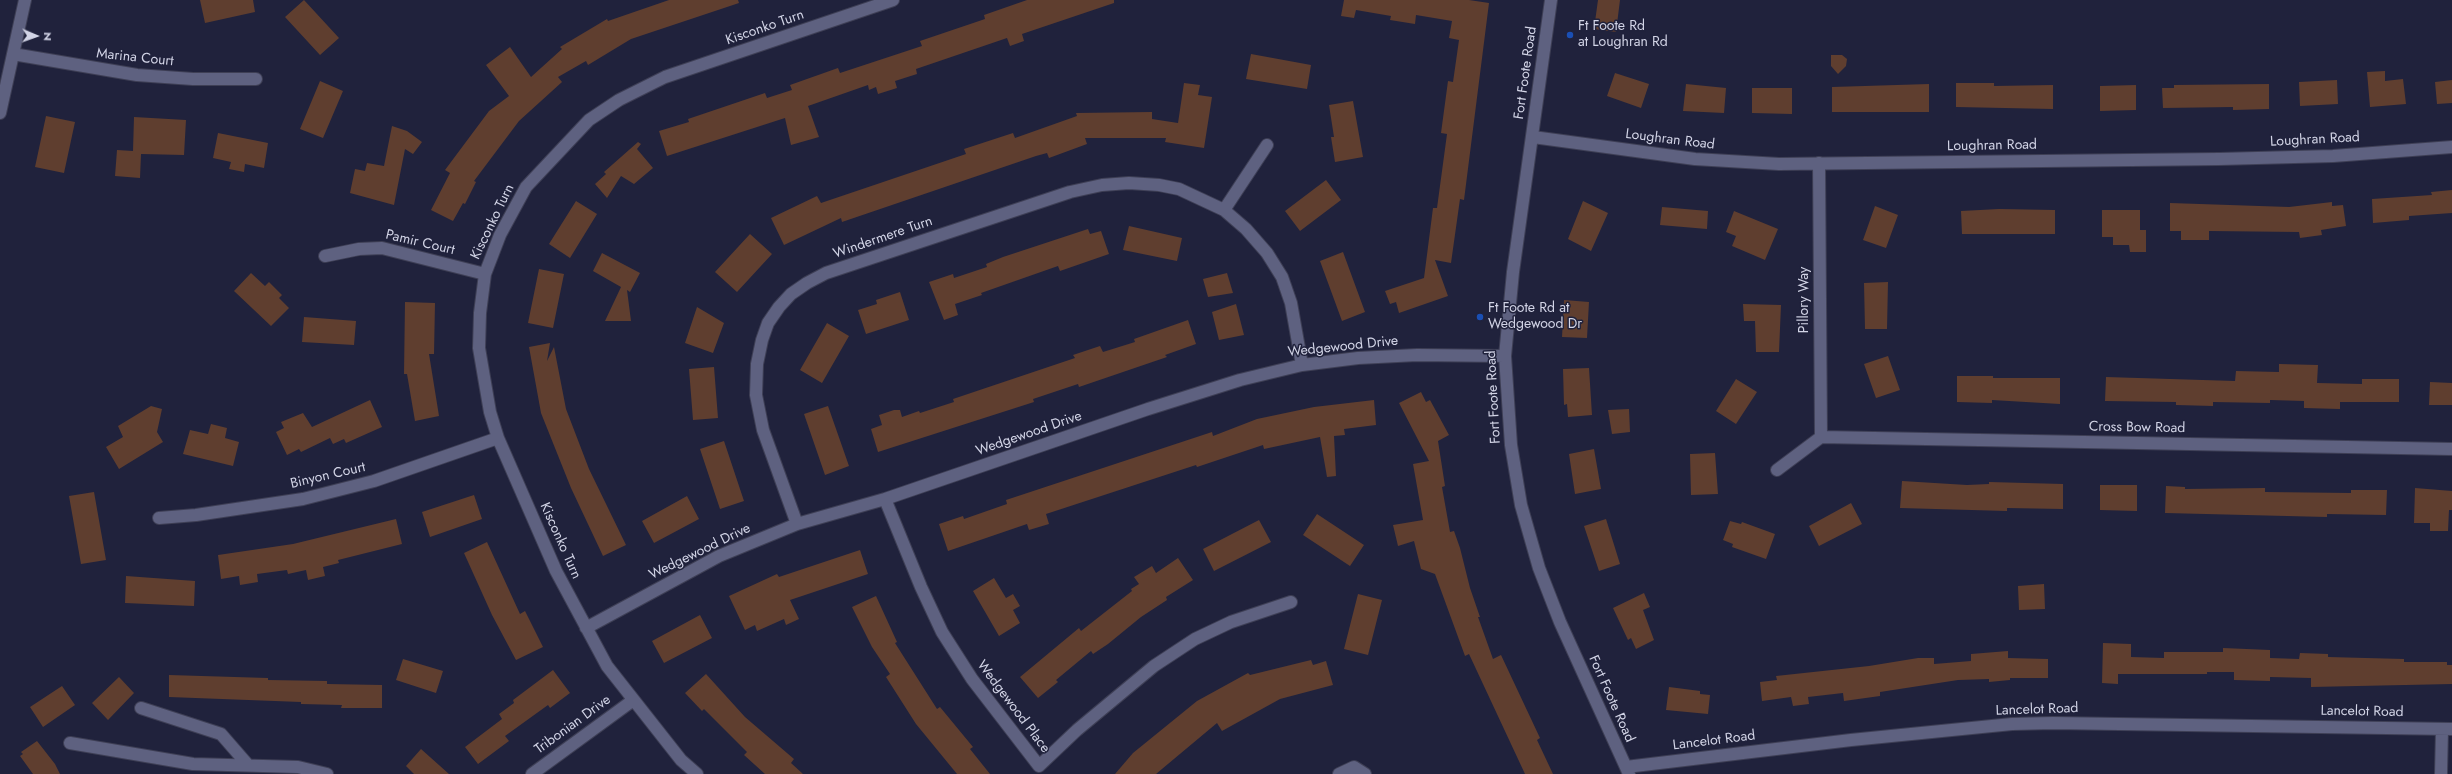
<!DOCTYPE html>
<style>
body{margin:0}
#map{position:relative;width:2452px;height:774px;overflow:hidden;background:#20223c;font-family:Jost,sans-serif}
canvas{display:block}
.north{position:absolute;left:16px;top:16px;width:40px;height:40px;-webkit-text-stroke:3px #20223c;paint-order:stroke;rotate:92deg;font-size:11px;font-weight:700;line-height:16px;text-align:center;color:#d2d4e6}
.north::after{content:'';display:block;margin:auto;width:14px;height:18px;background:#d2d4e6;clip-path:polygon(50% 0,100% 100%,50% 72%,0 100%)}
</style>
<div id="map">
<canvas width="2452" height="774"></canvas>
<div class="north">N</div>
</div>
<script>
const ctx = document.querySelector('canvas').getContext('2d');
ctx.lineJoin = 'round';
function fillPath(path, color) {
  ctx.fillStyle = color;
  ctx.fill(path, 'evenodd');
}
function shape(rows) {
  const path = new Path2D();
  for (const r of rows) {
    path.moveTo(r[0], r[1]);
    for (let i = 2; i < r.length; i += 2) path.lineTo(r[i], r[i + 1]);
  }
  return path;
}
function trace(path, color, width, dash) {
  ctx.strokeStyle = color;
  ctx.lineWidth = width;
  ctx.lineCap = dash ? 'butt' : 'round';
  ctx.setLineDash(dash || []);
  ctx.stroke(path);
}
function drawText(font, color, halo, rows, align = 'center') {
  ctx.font = font + ' Jost,sans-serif';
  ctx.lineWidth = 3;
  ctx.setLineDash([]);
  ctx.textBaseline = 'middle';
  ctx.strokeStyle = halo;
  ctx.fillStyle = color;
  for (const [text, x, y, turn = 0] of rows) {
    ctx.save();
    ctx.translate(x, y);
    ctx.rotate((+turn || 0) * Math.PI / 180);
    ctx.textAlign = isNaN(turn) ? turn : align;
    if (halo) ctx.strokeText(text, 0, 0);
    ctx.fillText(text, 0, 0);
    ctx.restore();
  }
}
const building = shape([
 [200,0,253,0,255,12,205,23],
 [304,0,339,38,320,55,285,17],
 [669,0,738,0,739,3,631,39,588,65,586,61,558,77,562,82,519,121,474,181,476,182,465,204,463,203,453,221,431,210,450,173,445,170,489,111,509,96,486,65,510,47,531,77,562,49,560,47,607,19,608,21],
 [1027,0,1114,0,1114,3,1022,34,1024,41,1010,46,1007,38,916,69,917,74,895,81,897,88,878,94,876,87,869,90,868,85,808,106,819,137,791,145,785,118,667,156,659,131,689,122,688,119,765,93,767,98,792,90,790,85,838,68,840,73,922,46,920,41,985,19,984,15],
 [1344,0,1469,0,1489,3,1464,200,1460,199,1451,263,1435,260,1448,296,1399,313,1396,302,1390,304,1385,291,1424,278,1433,208,1437,208,1447,134,1441,133,1448,81,1453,82,1459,40,1449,38,1452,21,1416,15,1415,24,1390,20,1391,16,1356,10,1354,18,1341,16],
 [1598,0,1620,0,1616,32,1594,29],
 [1251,54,1311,65,1307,89,1246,79],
 [1831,55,1842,55,1847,59,1846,66,1838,74,1831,66],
 [2385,71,2385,81,2403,79,2406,104,2370,107,2367,72],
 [1615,73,1649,84,1641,108,1607,96],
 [2337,80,2338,104,2300,106,2299,82],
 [2452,80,2452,103,2437,104,2435,82],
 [320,81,343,91,323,138,300,129],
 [1184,83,1200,85,1198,95,1212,97,1204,148,1165,142,1166,138,1085,138,1087,144,1049,158,1047,153,1036,156,842,222,841,218,784,245,771,218,817,196,821,203,966,154,964,149,1013,133,1015,138,1077,116,1076,113,1152,112,1152,119,1178,123],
 [1956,83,1994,83,1994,86,2053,85,2053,109,1956,107],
 [1686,84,1726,88,1724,113,1683,111],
 [1929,84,1929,112,1832,112,1832,87],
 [2269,84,2269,109,2233,110,2233,107,2163,108,2162,88,2174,88,2174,85],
 [2136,85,2136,110,2100,111,2100,86],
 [1752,88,1792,88,1792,114,1752,113],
 [1353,101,1363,157,1335,162,1331,137,1334,137,1329,105],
 [46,116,75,122,64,173,35,167],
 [134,117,186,120,184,155,141,154,140,178,115,176,117,150,133,151],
 [392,126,407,131,422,142,413,154,405,149,394,205,350,193,355,169,365,171,367,163,384,166],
 [218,133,268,143,264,168,245,164,244,172,229,169,231,162,213,158],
 [638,142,641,144,637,149,653,168,634,184,621,176,607,198,595,184,606,174,604,172],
 [1326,180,1341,200,1300,231,1285,211],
 [2452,190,2452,213,2409,216,2409,220,2373,223,2372,199,2432,195,2431,192],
 [576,201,597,214,570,258,549,244],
 [1583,201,1608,213,1591,251,1568,239],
 [2332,202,2332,206,2343,205,2346,226,2321,230,2322,235,2300,238,2299,232,2209,231,2209,240,2181,240,2181,231,2170,231,2170,203,2289,207],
 [1875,206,1898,215,1886,248,1863,240],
 [1662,207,1708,211,1707,229,1660,225],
 [1999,209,2055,210,2055,234,1962,234,1961,211],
 [2102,210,2140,210,2140,230,2146,230,2146,252,2130,252,2129,245,2113,245,2113,237,2102,237],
 [1734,211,1778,229,1765,260,1732,246,1736,236,1726,232],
 [1129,226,1182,238,1177,261,1123,250],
 [1088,229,1090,234,1101,231,1109,254,1060,271,1058,266,981,293,982,295,955,304,958,315,944,320,929,282,953,274,954,278,987,267,986,264,1003,257],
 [750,234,772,254,737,292,715,272],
 [1343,252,1365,312,1342,321,1320,261],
 [602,253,640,273,630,292,627,290,631,321,605,321,621,287,593,271],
 [539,269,564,274,553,328,528,323],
 [251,273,265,286,269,282,282,295,279,298,289,308,271,326,234,291],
 [1227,273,1233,293,1208,297,1203,279],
 [1888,282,1887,329,1865,329,1864,283],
 [900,292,909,320,866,334,858,310,877,304,876,300],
 [1564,300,1589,302,1587,338,1562,337],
 [405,302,435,303,434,354,429,354,439,416,415,421,407,374,404,374],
 [1236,304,1244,335,1219,340,1212,312],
 [1743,304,1781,305,1779,352,1756,352,1755,321,1744,321],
 [697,307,724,323,713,353,685,343],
 [304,317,356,321,354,345,302,342],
 [1188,320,1196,344,1165,355,1167,357,1079,387,1078,384,1033,399,1034,402,878,452,871,429,882,425,879,415,894,410,900,410,902,417,919,411,920,413,954,402,953,399,1075,358,1073,355,1100,346,1103,352,1135,342,1134,339],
 [827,323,849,336,822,383,800,370],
 [550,343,547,361,554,347,566,409,589,469,626,545,603,556,571,488,541,413,529,347],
 [1888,356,1900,390,1876,398,1864,364],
 [2279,364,2318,365,2317,383,2362,384,2362,379,2399,379,2399,402,2340,402,2340,409,2304,408,2304,401,2270,400,2270,403,2213,402,2213,406,2176,405,2176,402,2105,401,2106,377,2235,381,2236,371,2279,372],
 [714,367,718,418,693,420,689,369],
 [1589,368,1592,415,1568,417,1567,404,1564,405,1563,369],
 [1957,376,1993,376,1993,378,2060,378,2060,404,1992,400,1992,403,1957,402],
 [1736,379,1757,392,1736,424,1716,411],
 [2430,382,2452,383,2452,405,2429,405],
 [1421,392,1426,402,1430,400,1449,435,1438,441,1445,486,1442,487,1450,532,1454,531,1460,548,1470,588,1480,617,1478,617,1493,659,1501,655,1540,738,1537,740,1553,774,1525,774,1469,654,1465,656,1435,574,1421,569,1414,541,1398,546,1393,525,1423,520,1413,464,1429,461,1399,403],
 [370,400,382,427,346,443,344,439,333,444,330,438,301,452,299,449,287,455,276,432,284,428,281,422,303,413,312,427],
 [1374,400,1376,425,1344,429,1345,435,1334,436,1336,476,1327,477,1320,437,1264,449,1263,445,1197,467,1196,465,1046,514,1049,524,1029,530,1027,524,948,551,939,524,963,516,964,519,1007,504,1006,500,1212,432,1213,436,1257,419,1314,407],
 [151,406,162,409,157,432,163,442,119,469,106,447,123,437,118,426],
 [828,406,849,466,825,475,804,414],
 [1629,409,1630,432,1612,434,1608,410],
 [211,424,227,428,225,438,239,442,233,466,183,454,190,430,208,434],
 [724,441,744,501,720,509,700,449],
 [1594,449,1601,489,1575,494,1569,454],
 [1715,453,1718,494,1691,495,1690,454],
 [1902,481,1967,485,1989,484,1989,482,2063,484,2063,509,2007,508,2007,511,1900,508],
 [2100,485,2137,485,2137,511,2100,510],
 [2166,486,2185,487,2185,489,2265,488,2265,492,2351,493,2351,490,2387,490,2386,515,2327,514,2327,517,2165,513],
 [2415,488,2452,491,2452,510,2449,510,2448,531,2430,531,2430,523,2414,523],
 [94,492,106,560,81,564,69,496],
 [474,495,482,519,430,537,422,512],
 [687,496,699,519,654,543,642,521],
 [1851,503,1862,524,1819,546,1809,526],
 [1317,514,1364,545,1350,566,1303,535],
 [396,519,402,544,338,560,339,563,323,567,325,576,308,580,306,570,288,574,287,570,257,574,258,582,240,585,239,576,221,579,218,555,293,544],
 [1606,519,1620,564,1599,571,1584,526],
 [1259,520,1271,542,1214,571,1203,549],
 [1730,521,1741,524,1742,522,1775,534,1766,559,1732,547,1733,544,1723,540],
 [487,542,520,614,525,611,543,647,516,660,492,615,464,553],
 [860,550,868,574,790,600,799,619,786,625,784,619,757,631,755,625,745,630,729,596,777,574,779,577],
 [1178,558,1193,580,1166,597,1167,600,1141,617,1108,644,1093,654,1091,651,1056,680,1058,682,1038,698,1020,677,1079,628,1081,631,1132,591,1131,589,1139,584,1134,577,1152,566,1156,573],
 [126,576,195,581,194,606,125,603],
 [994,578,1006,598,1013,594,1020,606,1013,610,1020,623,999,636,973,591],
 [2044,584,2045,609,2019,610,2018,586],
 [1644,593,1650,607,1643,610,1654,640,1636,649,1631,638,1628,640,1613,608],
 [1358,594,1382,600,1368,655,1344,649],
 [876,596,897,642,895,643,937,709,940,707,973,747,970,749,990,774,957,774,916,724,886,677,890,674,872,647,852,607],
 [700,615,712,638,664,663,652,641],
 [2103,643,2131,644,2131,657,2164,658,2164,652,2223,652,2223,648,2270,650,2270,658,2299,659,2300,653,2328,654,2328,657,2404,659,2404,662,2447,662,2447,665,2452,665,2452,684,2311,687,2311,678,2270,677,2270,681,2234,680,2234,672,2207,672,2207,674,2118,674,2118,684,2102,683],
 [2008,651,2008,658,2048,659,2048,678,2010,678,2010,680,1989,682,1989,679,1958,680,1880,692,1880,696,1844,701,1843,693,1808,697,1809,704,1793,706,1791,697,1762,701,1760,682,1777,680,1776,676,1869,666,1918,658,1934,658,1934,664,1971,661,1971,654],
 [403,659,443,671,436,693,396,680],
 [1311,660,1313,665,1326,661,1333,685,1280,699,1222,731,1217,723,1156,774,1115,774,1133,753,1197,701,1248,673,1250,675],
 [553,670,570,693,550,708,548,705,505,736,509,741,478,764,465,747,502,719,499,714,514,703,513,700],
 [706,674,745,717,794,759,791,763,803,774,765,774,744,755,747,752,704,709,702,711,685,693],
 [169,675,268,678,268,680,327,681,327,684,382,685,382,708,341,708,342,705,301,704,301,702,169,697],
 [119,677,134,693,108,720,92,703],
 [62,686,75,705,43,727,30,707],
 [1669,687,1700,691,1700,694,1710,695,1708,714,1666,710],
 [37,741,55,764,60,774,33,774,20,756,23,754,21,752],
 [421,749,449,774,414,774,406,766]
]);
const minor = shape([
 [1551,0,1513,272,1505,356,1511,445,1521,505,1539,568,1560,622,1629,774],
 [13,54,137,75,193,79,256,79],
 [0,113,25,0],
 [1533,137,1695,159,1779,164,2219,159,2333,156,2452,147],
 [1819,163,1821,437],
 [1224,210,1267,145],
 [325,256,359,249,382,248,485,274],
 [1821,437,2452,449],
 [1777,470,1821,437],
 [885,499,921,587,942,632,972,679,1039,766,1077,730,1154,666,1195,639,1231,622,1291,602],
 [159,518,196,515,303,499,374,481,498,438],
 [797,524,763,430,756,395,757,364,762,340,768,323,779,307,791,294,807,283,826,273,1070,192,1102,185,1129,183,1159,185,1179,189,1224,210,1246,229,1267,253,1282,277,1291,303,1302,365],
 [586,628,719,556,797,524,885,499,1148,409,1240,380,1302,365,1358,358,1417,355,1505,356],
 [141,708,221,734,248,765],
 [70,743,193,764,298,767,327,774],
 [1626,767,1851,740,2012,724,2053,723,2452,729],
 [532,774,632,701],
 [697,774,681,760,607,666,556,571,498,438,490,412,479,348,480,313,485,274,500,235,526,187,589,120,619,100,665,77,893,0],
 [1339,774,1354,767,1365,774],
 [2441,774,2442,729]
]);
const markers = [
 [1570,35,4,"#1a4fb4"],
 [1480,317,4,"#1a4fb4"]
];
const poiNames = [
 ["Ft Foote Rd",1578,27],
 ["at Loughran Rd",1578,43],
 ["Ft Foote Rd at",1488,309],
 ["Wedgewood Dr",1488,325]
];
const streetNames = [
 ["Kisconko Turn",765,28,-19],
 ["Marina Court",135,58,6],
 ["Fort Foote Road",1526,73,-82],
 ["Loughran Road",1670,140,7],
 ["Loughran Road",2315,140,-3],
 ["Loughran Road",1992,146,-1],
 ["Kisconko Turn",493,222,-64],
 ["Windermere Turn",883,238,-19],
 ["Pamir Court",420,243,13],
 ["Pillory Way",1805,300,-90],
 ["Wedgewood Drive",1343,347,-6],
 ["Fort Foote Road",1494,397,-93],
 ["Cross Bow Road",2137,428,1],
 ["Wedgewood Drive",1029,434,-19],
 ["Binyon Court",328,476,-13],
 ["Kisconko Turn",560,541,66],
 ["Wedgewood Drive",700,552,-26],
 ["Fort Foote Road",1611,699,66],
 ["Wedgewood Place",1013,707,53],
 ["Lancelot Road",2037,710,-2],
 ["Lancelot Road",2362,712,1],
 ["Tribonian Drive",573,725,-36],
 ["Lancelot Road",1714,741,-7]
];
fillPath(building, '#5f3e2f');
trace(minor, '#3e3f55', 14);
trace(minor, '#5e6180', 12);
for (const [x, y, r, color] of markers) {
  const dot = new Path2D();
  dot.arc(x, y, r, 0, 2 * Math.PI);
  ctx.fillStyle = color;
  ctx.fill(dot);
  trace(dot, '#20223c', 1.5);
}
drawText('14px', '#d2d4e6', '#20223c', poiNames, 'left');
drawText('14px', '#d2d4e6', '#20223c', streetNames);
</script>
